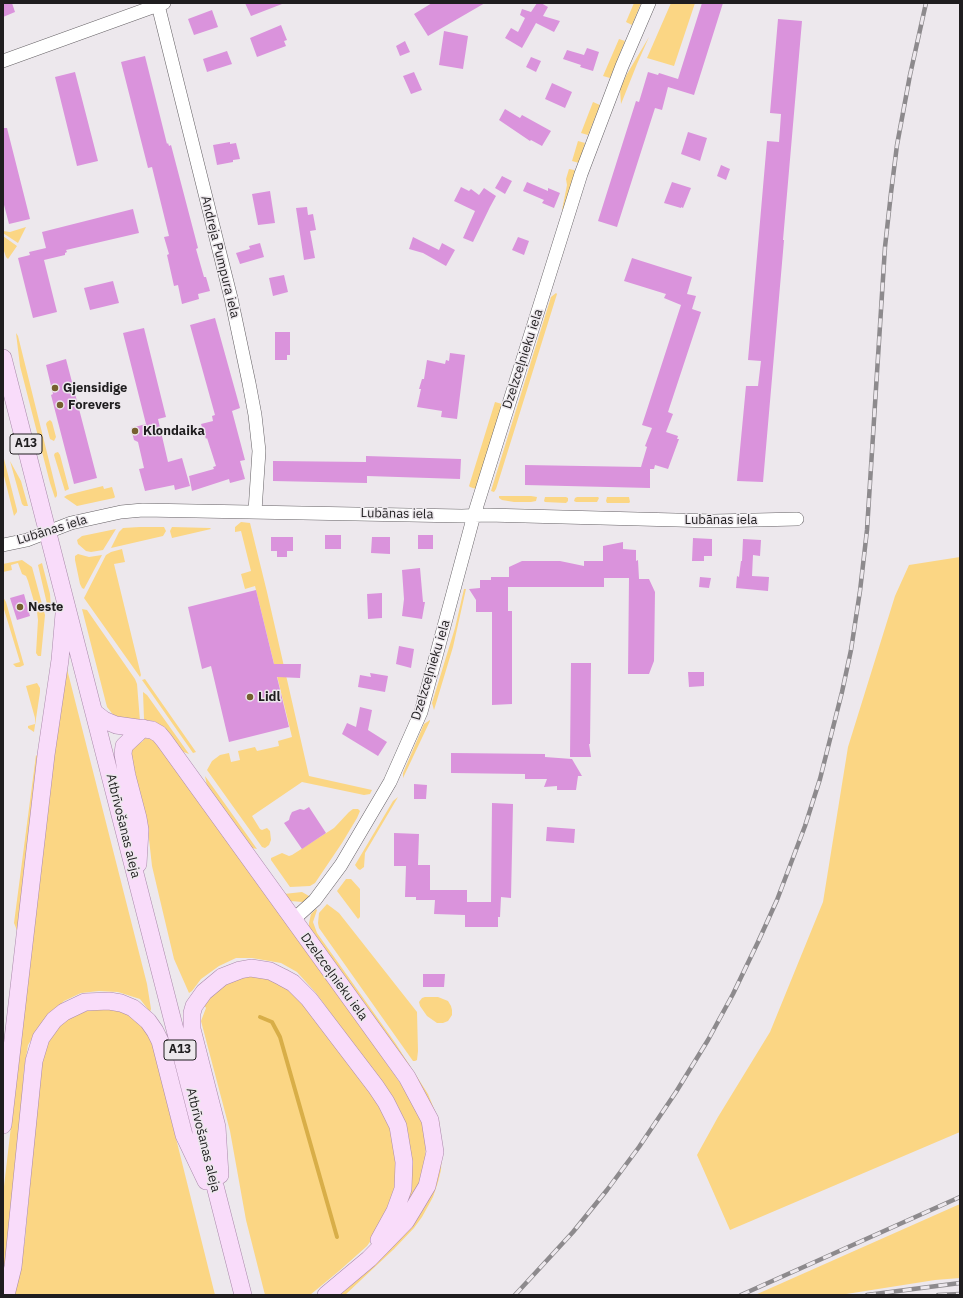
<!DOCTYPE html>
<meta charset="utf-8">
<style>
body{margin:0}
#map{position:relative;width:963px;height:1298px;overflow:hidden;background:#ede8ed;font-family:"IBM Plex Sans",sans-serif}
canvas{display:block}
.frame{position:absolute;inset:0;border:4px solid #1f1d1f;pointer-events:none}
</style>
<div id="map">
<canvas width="963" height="1298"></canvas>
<div class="frame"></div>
</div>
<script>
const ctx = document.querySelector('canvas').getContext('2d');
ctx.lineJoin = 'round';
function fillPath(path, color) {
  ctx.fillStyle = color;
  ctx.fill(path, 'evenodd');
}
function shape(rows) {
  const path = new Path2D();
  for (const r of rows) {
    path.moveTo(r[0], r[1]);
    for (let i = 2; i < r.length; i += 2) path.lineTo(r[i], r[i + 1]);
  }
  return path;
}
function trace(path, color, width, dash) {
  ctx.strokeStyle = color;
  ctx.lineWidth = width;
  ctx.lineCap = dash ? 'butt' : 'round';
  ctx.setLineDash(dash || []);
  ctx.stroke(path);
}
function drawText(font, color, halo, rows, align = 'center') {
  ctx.font = font + ' "IBM Plex Sans",sans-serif';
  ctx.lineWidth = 3;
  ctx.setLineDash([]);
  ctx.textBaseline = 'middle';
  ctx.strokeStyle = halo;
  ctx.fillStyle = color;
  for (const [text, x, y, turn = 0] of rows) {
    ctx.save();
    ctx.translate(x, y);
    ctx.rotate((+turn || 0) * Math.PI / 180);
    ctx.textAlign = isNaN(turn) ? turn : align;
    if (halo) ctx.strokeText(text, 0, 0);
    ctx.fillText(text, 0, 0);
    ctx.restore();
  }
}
const green = shape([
 [634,3,641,3,632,25,626,22],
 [671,3,695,3,674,66,647,58],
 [649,37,637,64,621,104,620,89,627,74],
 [619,39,625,41,610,78,603,76],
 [593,102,600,105,588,135,581,133],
 [578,141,585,143,579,163,572,161],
 [569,169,574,170,576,172,564,208,562,210,567,185,566,179],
 [26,227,18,243,3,233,3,231,10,232],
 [3,236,17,246,8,259,6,257,3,248],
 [556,293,557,294,496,489,494,492,491,491,551,297],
 [16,333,18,336,57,493,57,496,55,498,50,483,20,366],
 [495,402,502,404,502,407,476,489,470,487,469,486],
 [50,420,52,422,56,437,54,441,50,439,46,424,47,422],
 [58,452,60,455,69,489,65,491,54,455,55,453],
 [3,455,17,510,17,512,14,516,3,472],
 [10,461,21,481,28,506,24,506,22,504],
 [103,486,104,489,112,487,115,497,114,498,77,506,64,497,67,495],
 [499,496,531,496,537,497,536,501,531,502,514,502,502,500,499,498],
 [545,497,566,497,568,498,568,501,566,503,545,502,544,501],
 [577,497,598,497,599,498,597,502,576,502,574,501,575,498],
 [607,497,629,497,630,502,629,503,607,503,606,501],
 [241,522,250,523,267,592,309,776,372,790,370,794,364,795,302,782,252,816,260,829,262,830,267,828,270,831,271,840,269,845,265,848,262,847,207,770,212,761,220,755,229,753,231,762,240,760,238,751,255,747,257,751,279,746,278,741,292,737,255,586,245,589,241,574,251,571,241,531,235,532,235,527],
 [140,527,164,527,166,531,163,536,111,548,119,532,123,528],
 [172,527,210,528,211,529,172,538,170,531],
 [116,529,103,550,91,552,86,551,78,544,77,540,82,536],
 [122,549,125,562,114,564,141,675,140,677,84,598,106,555,111,552],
 [78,554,89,557,102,555,84,589,82,588,80,584,75,560,75,556],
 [960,557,960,1132,730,1230,697,1155,718,1117,770,1032,823,902,848,747,895,596,909,565],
 [22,560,32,567,45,615,41,656,38,656,36,653,38,620,37,612,28,581,26,576,22,574,18,563,11,565,12,570,3,572,3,564],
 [42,563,50,594,51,609,47,604,38,565],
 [464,589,466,589,453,647,434,710,432,703,455,628],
 [3,597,6,602,24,665,20,667,16,667,13,664,20,662,3,606],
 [82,609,87,610,135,679,137,684,140,721,115,717,107,707],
 [64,669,67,669,147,984,151,1009,150,1012,140,999,118,992,99,991,81,993,64,1001,44,1020,28,1045,24,1070,17,1172,3,1286,3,1195],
 [145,679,196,752,193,753,142,680],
 [37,683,40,688,40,692,34,732,28,728,28,726,35,724,35,718,26,686],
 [143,692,147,695,189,754,181,751,164,728,154,721,145,720,144,719],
 [430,720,430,721,403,778,403,773,424,724],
 [144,738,152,739,158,742,333,986,412,1100,421,1120,426,1139,425,1161,422,1182,406,1207,412,1162,408,1133,398,1106,384,1084,362,1056,316,993,297,972,281,963,252,958,236,958,219,966,201,979,192,991,189,993,174,959,152,866,148,830,130,750,143,741],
 [36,755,39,758,18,933,14,923],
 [205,776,225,804,257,849,252,848,207,786],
 [398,797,365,853,364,867,360,870,358,869,355,865,393,801],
 [353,809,358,809,360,811,357,818,342,843,315,883,310,886,290,887,271,860,271,858,282,853,289,856,292,855,334,828,349,812],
 [346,879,351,879,360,889,360,917,358,919,337,891],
 [302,892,309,896,309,898,303,902,290,901,284,894],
 [327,904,339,913,417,1012,418,1051,417,1060,415,1061,413,1061,319,928,318,923,319,913],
 [316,909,317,910,313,922,317,933,396,1044,428,1094,439,1121,442,1147,441,1170,438,1182,433,1197,422,1217,414,1228,394,1249,345,1295,340,1295,372,1266,414,1223,422,1211,427,1203,439,1147,309,929,309,923,311,914],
 [243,975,264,975,286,985,303,1002,379,1100,390,1124,397,1149,394,1197,383,1223,367,1246,339,1271,310,1295,265,1295,246,1220,230,1131,201,1021,206,1008,203,1004,215,989],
 [425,997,438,997,448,1001,451,1006,452,1010,452,1015,448,1021,443,1023,437,1023,427,1016,420,1006,419,1002,422,998],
 [108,1007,124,1010,147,1029,154,1050,215,1295,11,1295,20,1267,25,1240,40,1071,44,1053,50,1038,62,1023,77,1013],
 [960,1204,960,1278,935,1280,840,1295,755,1295]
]);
const stream = shape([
 [260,1017,272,1022,280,1037,337,1237]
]);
const building = shape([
 [3,3,12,3,15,12,3,17],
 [245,3,282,3,282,4,251,16],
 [432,3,485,3,428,36,414,14],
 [537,3,541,3,548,7,543,16,560,21,554,32,536,23,522,48,505,38,511,28,518,32,525,18,520,15,522,9,531,12],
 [702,3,723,3,694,95,668,87,662,110,655,108,617,227,598,221,636,101,639,102,648,72,658,75,659,73,678,79],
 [212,10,218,27,194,35,188,19],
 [778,19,802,21,783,240,784,240,763,482,737,481,746,386,758,386,761,361,748,360,767,141,779,142,781,114,770,113],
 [281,25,287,40,284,41,286,46,257,57,250,38],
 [444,31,468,36,463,69,439,65],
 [405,41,410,52,400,56,396,46],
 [587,48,599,52,593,71,580,67,581,65,563,59,567,50,584,55],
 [227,51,232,64,207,72,203,59],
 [145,56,167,144,168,143,169,146,171,145,198,248,196,249,204,277,206,277,210,291,198,294,199,299,182,304,178,285,174,286,167,255,169,254,164,237,169,236,152,167,148,168,121,62],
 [531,57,541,61,536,72,526,67],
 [75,72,98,161,77,166,55,77],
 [414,72,422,90,411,94,403,76],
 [552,83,572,92,565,108,545,99],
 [505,109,520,118,522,115,551,131,542,146,531,140,530,141,499,120],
 [3,128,7,128,30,219,9,224,3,201],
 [688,132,707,138,700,161,681,154],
 [230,142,230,144,236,143,240,159,233,160,233,162,217,165,213,145],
 [721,165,730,169,726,180,717,176],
 [502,176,512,181,505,194,495,188],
 [527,182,548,191,548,188,560,193,554,208,542,203,544,200,523,191],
 [672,182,691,188,683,208,681,207,681,208,664,203],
 [461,187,469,191,471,189,479,195,484,188,496,196,490,207,473,242,463,238,475,211,454,201],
 [270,191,275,223,258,225,252,194],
 [307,207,308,215,313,214,316,230,310,231,315,258,304,260,296,208],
 [133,209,139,233,66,250,67,252,65,253,65,255,44,260,57,312,33,318,18,258,30,255,29,252,46,248,42,232],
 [413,237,439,250,442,243,455,250,446,266,423,253,409,249],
 [518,237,529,241,524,255,512,250],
 [260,243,264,257,240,264,236,253,250,249,249,246],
 [632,258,692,277,687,294,696,296,692,309,701,312,668,412,673,414,666,432,678,436,677,439,679,439,668,469,655,465,654,469,650,469,650,488,525,485,525,465,641,467,647,447,645,446,652,428,642,425,681,305,664,298,666,294,624,281],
 [284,275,288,292,273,296,269,278],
 [113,281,119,303,90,310,84,288],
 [215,318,240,408,232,411,245,460,240,461,245,479,230,483,229,479,192,491,189,476,214,469,213,467,216,466,207,438,206,439,201,424,213,421,212,416,215,415,190,325],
 [144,328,166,417,158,419,168,462,182,458,190,486,175,490,174,485,145,491,139,469,144,468,138,442,134,440,131,428,146,424,123,333],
 [275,332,290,332,290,355,287,355,287,360,275,360],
 [450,353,465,355,457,419,441,417,442,411,417,407,421,389,419,389,422,379,424,379,427,360,445,364,446,360,449,361],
 [66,359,97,478,74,484,51,395,53,394,46,365],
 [366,456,461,459,460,479,367,476,367,483,273,481,273,461,366,462],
 [325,535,341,535,341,549,325,549],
 [418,535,433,535,433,549,418,549],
 [271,537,293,537,293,551,287,551,287,557,277,557,277,551,271,551],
 [372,537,390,537,390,554,371,553],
 [693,538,712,539,712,556,704,556,704,561,692,561],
 [743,539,761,540,760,556,753,555,752,576,769,577,768,591,736,588,737,576,739,577,741,561,742,561],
 [623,542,623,549,636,550,636,561,638,560,639,579,649,579,655,592,654,661,649,674,628,674,629,578,604,578,604,587,508,587,508,611,512,611,512,704,492,705,492,612,476,612,476,600,469,589,480,588,480,580,491,580,491,577,509,577,509,567,522,561,560,561,584,566,584,561,603,561,603,546],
 [420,568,423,602,425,602,422,619,402,616,404,599,402,570],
 [700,577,711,578,709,588,699,587],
 [256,590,274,664,301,664,300,678,277,677,289,727,229,742,211,666,202,669,188,607],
 [382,593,382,618,368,619,367,594],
 [24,594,30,616,17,620,10,598],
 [399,646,414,649,411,668,396,664],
 [571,663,591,663,590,744,589,744,591,757,570,757],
 [688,672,704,672,704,686,689,687],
 [370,673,388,676,385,692,358,687,360,675,371,677],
 [360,707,372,710,368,730,387,742,378,756,342,734,347,723,356,727],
 [451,753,545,754,545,757,572,759,582,776,578,776,576,790,557,790,557,786,544,787,547,779,525,779,525,774,451,773],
 [414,784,427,785,426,799,414,799],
 [492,803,513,804,511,898,501,897,500,917,498,917,498,927,465,927,465,915,434,914,435,900,416,900,416,897,405,897,406,866,394,866,394,833,419,834,418,865,430,865,430,890,467,890,467,902,491,902],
 [309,807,326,833,302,849,284,823,289,820,290,816,292,812,300,809,304,810],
 [547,827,575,829,574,843,546,841],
 [423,974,445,974,444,987,423,987]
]);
const minor = shape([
 [158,5,231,298,249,383,255,415,259,451,255,511],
 [3,61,164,3],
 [3,545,27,540,71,523,121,512,143,510,462,516,487,515,714,521,797,519],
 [293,920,315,900,341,865,390,782,421,712,474,515,581,174,622,66,649,3]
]);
const major = shape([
 [3,358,243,1295],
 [95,713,104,720,116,725,152,730,159,734,164,740,407,1077,430,1120,435,1152,427,1186,406,1221,369,1259,326,1295],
 [138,864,140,830,138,818,127,776,123,754,124,746,143,728],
 [3,1125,46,755,60,660,64,614],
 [220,1175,217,1127,192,1029,192,1013,194,1006,204,992,222,977,240,970,251,968,270,971,282,977,293,983,309,999,376,1087,386,1102,398,1126,404,1162,403,1189,395,1211,379,1240],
 [6,1295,13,1267,34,1061,41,1038,54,1020,64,1012,85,1002,109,1001,121,1003,133,1008,148,1021,155,1031,160,1041,184,1135,206,1181]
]);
const rail = shape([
 [515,1295,573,1232,607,1190,639,1147,676,1092,708,1040,733,994,758,942,777,900,805,826,820,779,842,692,851,650,860,591,867,530,885,247,891,193,897,145,910,75,926,3],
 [741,1295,960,1197],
 [867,1295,960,1283],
 [938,1295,960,1294]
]);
const markers = [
 [55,388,4,"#75602f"],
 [60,405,4,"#75602f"],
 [135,431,4,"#75602f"],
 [20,607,4,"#75602f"],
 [250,697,4,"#75602f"]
];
const shields = [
 [26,444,32],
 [180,1050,32]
];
const shieldNames = [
 ["A13",26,444],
 ["A13",180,1050]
];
const streetNames = [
 ["Andreja Pumpura iela",220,257,76],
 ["Dzelzceļnieku iela",523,359,-72],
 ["Lubānas iela",397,514,1],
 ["Lubānas iela",721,520],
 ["Lubānas iela",52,530,-17],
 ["Dzelzceļnieku iela",431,670,-73],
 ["Atbrīvošanas aleja",123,826,76],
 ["Dzelzceļnieku iela",334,977,54],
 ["Atbrīvošanas aleja",203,1140,76]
];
const poiNames = [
 ["Gjensidige",63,388],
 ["Forevers",68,405],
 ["Klondaika",143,431],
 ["Neste",28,607],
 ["Lidl",258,697]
];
fillPath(green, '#fbd684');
trace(stream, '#d8ae48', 4);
fillPath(building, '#da93dc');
trace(minor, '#656165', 14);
trace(major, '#aa8aab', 18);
trace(minor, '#fff', 13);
trace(major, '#f9dcfa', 17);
trace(rail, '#8d8a8d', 4.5);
trace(rail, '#ede8ed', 3, [9]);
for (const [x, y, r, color] of markers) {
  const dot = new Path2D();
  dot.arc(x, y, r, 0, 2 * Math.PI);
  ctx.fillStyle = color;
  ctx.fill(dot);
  trace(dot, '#ede8ed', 1.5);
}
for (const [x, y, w] of shields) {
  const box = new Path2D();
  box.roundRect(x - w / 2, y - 10, w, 20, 3);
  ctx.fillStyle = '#ede8ed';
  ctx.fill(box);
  trace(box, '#1f1d1f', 1);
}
drawText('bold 12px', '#1f1d1f', null, shieldNames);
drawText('13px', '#1f1d1f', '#ede8ed', streetNames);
drawText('bold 13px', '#1f1d1f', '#ede8ed', poiNames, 'left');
</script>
